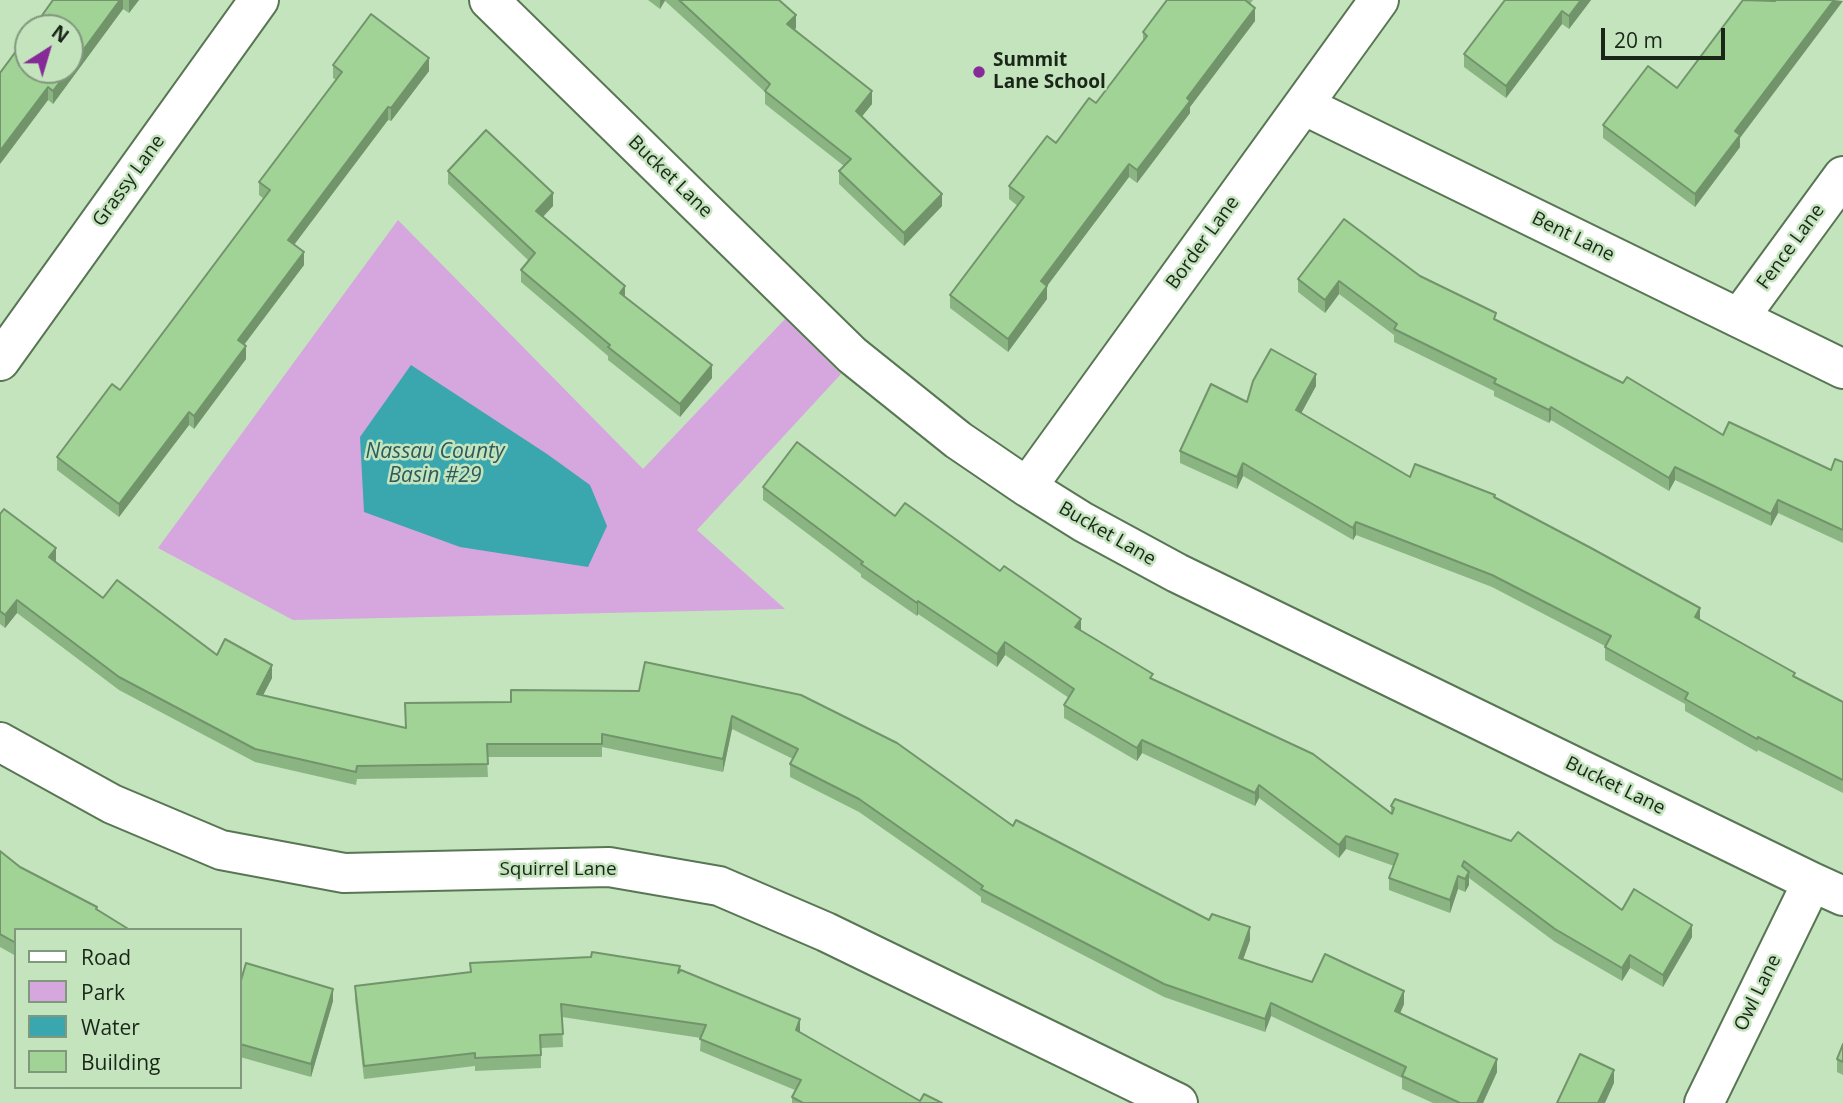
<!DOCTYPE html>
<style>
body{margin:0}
#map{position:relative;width:1843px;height:1103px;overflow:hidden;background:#c4e4be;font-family:"Open Sans",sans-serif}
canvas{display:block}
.legend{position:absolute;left:14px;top:928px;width:228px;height:161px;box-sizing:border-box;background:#c4e4be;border:2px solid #80987c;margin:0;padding:9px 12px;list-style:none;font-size:21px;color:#1a2618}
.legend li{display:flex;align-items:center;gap:14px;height:35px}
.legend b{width:35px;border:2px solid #80987c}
.north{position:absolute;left:14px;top:14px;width:70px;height:70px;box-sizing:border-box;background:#c4e4be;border:2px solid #80987c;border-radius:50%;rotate:37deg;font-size:19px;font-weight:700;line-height:28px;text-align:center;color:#1a2618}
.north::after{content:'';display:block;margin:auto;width:24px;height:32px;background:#852a96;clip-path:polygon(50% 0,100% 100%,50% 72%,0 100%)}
.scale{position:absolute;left:1601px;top:28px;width:124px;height:32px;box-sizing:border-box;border:4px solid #1a2618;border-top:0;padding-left:9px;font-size:21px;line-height:24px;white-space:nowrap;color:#1a2618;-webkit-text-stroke:5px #c4e4be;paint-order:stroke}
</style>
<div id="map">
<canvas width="1843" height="1103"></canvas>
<ul class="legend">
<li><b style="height:9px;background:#fff"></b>Road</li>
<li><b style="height:19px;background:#d6a6df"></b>Park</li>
<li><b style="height:19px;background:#3aa7ae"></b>Water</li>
<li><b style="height:19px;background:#a1d397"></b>Building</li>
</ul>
<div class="north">N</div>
<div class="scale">20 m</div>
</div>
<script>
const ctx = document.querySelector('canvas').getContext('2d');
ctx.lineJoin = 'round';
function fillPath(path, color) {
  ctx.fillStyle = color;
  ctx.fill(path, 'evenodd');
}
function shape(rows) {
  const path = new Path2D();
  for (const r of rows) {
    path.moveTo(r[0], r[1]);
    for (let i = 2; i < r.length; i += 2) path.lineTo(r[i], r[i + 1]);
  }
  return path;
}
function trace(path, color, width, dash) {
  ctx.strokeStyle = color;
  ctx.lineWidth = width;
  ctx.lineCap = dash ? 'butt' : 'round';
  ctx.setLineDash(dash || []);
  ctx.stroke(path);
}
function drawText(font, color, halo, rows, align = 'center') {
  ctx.font = font + ' "Open Sans",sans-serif';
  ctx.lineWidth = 5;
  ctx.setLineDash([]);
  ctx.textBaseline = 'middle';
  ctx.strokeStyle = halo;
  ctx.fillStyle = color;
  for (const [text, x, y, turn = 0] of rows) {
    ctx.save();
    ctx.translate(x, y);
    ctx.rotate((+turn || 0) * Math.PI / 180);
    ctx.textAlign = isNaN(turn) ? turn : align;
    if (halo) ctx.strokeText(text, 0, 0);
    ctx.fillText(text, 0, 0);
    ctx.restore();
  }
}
const green = shape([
 [398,220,643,469,785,319,841,374,697,530,785,609,293,620,158,548]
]);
const water = shape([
 [411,365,547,454,590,485,607,526,588,567,460,547,364,512,360,437]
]);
const minor = shape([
 [489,0,852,355,958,440,1027,487,1083,522,1177,573,1812,882,1843,896],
 [1303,105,1843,369],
 [1739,318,1843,176],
 [0,361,259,0],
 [1027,487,1379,0],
 [0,742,112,804,221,850,344,873,609,867,719,886,826,932,1178,1103],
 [1704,1103,1812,882]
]);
const wall = shape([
 [53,0,139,0,129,13,123,9,53,104,48,100,0,164],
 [648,0,779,0,796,28,794,30,872,104,862,116,942,206,904,246,839,184,839,171,844,166,765,104,765,92,665,1,660,9],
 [1167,0,1253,0,1250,4,1255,21,1190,107,1190,113,1137,183,1129,177,1047,286,1047,299,1008,352,950,308,950,295,1018,206,1009,199,1009,186,1096,103,1143,41,1143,32],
 [1505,0,1591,0,1569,29,1562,24,1506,98,1464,67,1464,54],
 [333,65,429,71,391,121,388,120,294,244,304,265,244,344,246,359,194,429,189,425,119,517,57,470,57,457,120,390,264,199,259,195,259,182,336,80,333,78],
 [1677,88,1740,138,1740,147,1695,207,1603,138,1603,125],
 [448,171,553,206,543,217,625,297,712,378,680,417,608,360,608,356,521,282,521,270,528,260,448,184],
 [1420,276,1496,320,1723,435,1831,470,1843,462,1843,543,1778,513,1771,526,1675,480,1669,491,1551,420,1549,423,1494,396,1494,391,1394,342,1394,335,1339,294,1325,313,1298,292,1298,279],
 [1316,386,1301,413,1410,477,1495,498,1795,677,1843,702,1843,793,1758,750,1757,752,1685,711,1685,704,1605,660,1605,646,1492,587,1356,535,1353,540,1243,476,1237,489,1180,463,1180,451,1247,402],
 [763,487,895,516,1081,631,1153,680,1391,813,1391,806,1622,910,1692,937,1663,987,1630,968,1622,981,1555,942,1469,878,1469,885,1465,892,1458,889,1450,913,1389,890,1389,878,1394,866,1346,849,1339,858,1259,798,1255,806,1142,753,1137,761,1064,718,1064,705,1069,698,1005,655,997,667,918,614,917,616,861,577,861,574,763,500],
 [0,514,56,561,55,562,103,598,217,655,272,678,263,695,406,728,511,702,639,691,645,662,1013,826,1250,940,1243,959,1312,982,1404,1004,1400,1014,1497,1072,1483,1103,1433,1103,1402,1089,1402,1078,1271,1016,1265,1032,1164,997,981,902,981,897,859,812,790,777,790,764,793,759,732,729,723,772,602,747,602,757,487,757,488,777,357,779,356,785,255,762,119,690,17,613,5,628,0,624],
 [0,851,16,930,16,956,0,947],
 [680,971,800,1032,920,1101,942,1103,792,1103,792,1097,795,1090,700,1051,701,1038,562,1017,563,1047,541,1048,541,1068,475,1071,475,1066,364,1079,355,999,355,986],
 [240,984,333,1001,311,1077,240,1057],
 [1843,1044,1843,1075,1837,1072,1837,1059]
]);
const shadedWall = shape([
 [120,0,123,0,123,9,53,104,53,91,69,70,70,70,70,68],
 [129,0,139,0,129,13],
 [660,0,665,0,660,9],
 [1581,0,1591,0,1569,29,1569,16],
 [1834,0,1843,1,1740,138,1740,147,1695,207,1695,194,1735,131],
 [1255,8,1255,21,1190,107,1190,113,1137,183,1137,170,1187,98],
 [1562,11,1562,24,1506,98,1506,86],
 [796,15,796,28,787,37,787,24],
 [429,58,429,71,391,121,391,108],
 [48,87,48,100,0,164,0,151],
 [872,91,872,104,856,124,856,111],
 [388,107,388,120,288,253,288,240],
 [1129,164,1129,177,1041,294,1041,281],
 [553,193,553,206,536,224,536,211],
 [942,194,942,206,904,246,904,233],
 [304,252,304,265,238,353,238,340],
 [1339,281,1339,294,1325,313,1325,300],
 [625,286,625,299,620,293],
 [1047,286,1047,299,1008,352,1008,339],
 [246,346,246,359,194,429,194,416],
 [712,365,712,378,680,417,680,404],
 [1316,374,1316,386,1296,423,1296,410],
 [1551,407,1551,420,1549,423,1549,410],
 [189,412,189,425,119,517,119,504],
 [1243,463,1243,476,1237,489,1237,477],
 [1675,467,1675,480,1669,491,1669,478],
 [1778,500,1778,513,1771,526,1771,514],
 [1356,522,1356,535,1353,540,1353,528],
 [56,548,56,561,49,570,49,557],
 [17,600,17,613,5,628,5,615],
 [918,601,918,614,917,616,917,603],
 [1700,608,1700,620,1695,617],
 [1081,619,1081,632,1075,627],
 [1005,642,1005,655,997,667,997,654],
 [272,665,272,678,257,707,257,694],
 [732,716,732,729,723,772,723,759],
 [1142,740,1142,753,1137,761,1137,748],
 [1259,785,1259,798,1255,806,1255,793],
 [1346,836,1346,849,1339,858,1339,845],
 [1469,872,1469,885,1465,892,1465,879],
 [1458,876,1458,889,1450,913,1450,900],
 [1692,925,1692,937,1663,987,1663,975],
 [1250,927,1250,940,1239,971,1239,958],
 [1630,955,1630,968,1622,981,1622,968],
 [333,989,333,1001,311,1077,311,1064],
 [1404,991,1404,1004,1395,1024,1395,1011],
 [1271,1003,1271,1016,1265,1032,1265,1019],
 [800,1019,800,1032,796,1030],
 [1497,1059,1497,1072,1483,1103,1477,1103],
 [1614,1070,1614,1083,1605,1103,1598,1103]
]);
const building = shape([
 [53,0,120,0,70,68,70,28,33,28,53,0],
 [679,0,779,0,796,15,787,24,872,91,856,111,942,194,904,233,839,171,851,159,765,91,770,84,679,0],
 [1167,0,1245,0,1255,8,1187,98,1190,101,1137,170,1129,164,1041,281,1047,286,1008,339,950,295,1024,197,1009,186,1047,136,1056,143,1089,98,1096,103,1147,36,1143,32,1167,0],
 [1505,0,1581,0,1569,16,1562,11,1506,86,1464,54,1505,0],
 [1743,0,1775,1,1776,0,1834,0,1735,131,1740,135,1695,194,1603,125,1648,66,1677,88,1743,0],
 [371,14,429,58,391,108,388,107,288,240,304,252,238,340,246,346,194,416,189,412,119,504,57,457,112,384,120,390,270,190,259,182,342,72,333,65,371,14],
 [28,35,28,70,69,70,53,91,48,87,0,151,0,73,28,35],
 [486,130,553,193,536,211,625,286,620,293,712,365,680,404,608,347,610,345,521,270,535,253,448,171,486,130],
 [1344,219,1420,276,1496,313,1494,319,1623,383,1627,377,1723,435,1729,422,1831,470,1835,459,1843,462,1843,530,1778,500,1771,514,1675,467,1669,478,1551,407,1549,410,1494,383,1496,379,1394,329,1397,324,1339,281,1325,300,1298,279,1344,219],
 [1271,349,1316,374,1296,410,1410,477,1415,464,1495,495,1494,497,1591,548,1700,608,1695,617,1795,673,1793,676,1843,702,1843,780,1758,737,1757,739,1685,699,1688,693,1605,647,1611,636,1492,575,1356,522,1353,528,1243,463,1237,477,1180,451,1211,384,1247,402,1253,381,1271,349],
 [797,442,895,516,905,503,1000,571,1004,566,1081,619,1075,627,1153,674,1150,678,1313,754,1392,814,1394,808,1391,806,1395,799,1511,841,1518,832,1622,910,1634,889,1692,925,1663,975,1630,955,1622,968,1555,929,1464,861,1462,866,1469,872,1465,879,1458,876,1450,900,1389,878,1398,854,1346,836,1339,845,1259,785,1255,793,1142,740,1137,748,1064,705,1074,689,1005,642,997,654,918,601,917,603,861,564,863,562,763,487,797,442],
 [4,509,56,548,49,557,103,598,117,580,217,655,225,639,272,665,257,694,406,728,405,703,511,702,511,690,639,691,645,662,801,695,897,743,1013,826,1016,820,1209,920,1212,914,1250,927,1239,958,1312,982,1325,954,1404,991,1395,1011,1497,1059,1477,1103,1460,1103,1402,1076,1406,1067,1271,1003,1265,1019,1164,984,981,889,983,886,859,799,790,764,798,749,732,716,723,759,602,734,602,744,487,744,488,764,357,766,356,772,255,749,119,677,17,600,5,615,0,611,0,514,4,509],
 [0,851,20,867,97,907,96,909,130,930,16,930,16,943,0,934,0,851],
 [592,952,680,966,678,973,681,970,800,1019,796,1030,920,1101,924,1094,942,1103,803,1103,792,1097,801,1080,700,1039,706,1025,561,1004,563,1034,540,1035,541,1055,475,1058,475,1053,364,1066,355,986,471,972,470,963,591,957,592,952],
 [246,963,333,989,311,1064,240,1044,240,984,246,963],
 [1843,1044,1843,1062,1837,1059,1843,1044],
 [1580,1054,1614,1070,1598,1103,1557,1103,1580,1054]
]);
const markers = [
 [979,72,7,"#852a96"]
];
const poiNames = [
 ["Summit",993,61],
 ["Lane School",993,83]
];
const streetNames = [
 ["Bucket Lane",670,177,44],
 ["Grassy Lane",129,181,-54],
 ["Bent Lane",1573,237,26],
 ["Border Lane",1203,243,-54],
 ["Fence Lane",1791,247,-54],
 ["Bucket Lane",1107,534,30],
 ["Bucket Lane",1615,786,26],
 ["Squirrel Lane",558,870],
 ["Owl Lane",1758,993,-64]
];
const waterNames = [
 ["Nassau County",435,452],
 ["Basin #29",435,476]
];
fillPath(green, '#d6a6df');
fillPath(water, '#3aa7ae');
trace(minor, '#597654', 42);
trace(minor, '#fff', 38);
fillPath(wall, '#8ab582');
fillPath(shadedWall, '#71946a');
fillPath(building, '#a1d397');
trace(building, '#71946a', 2);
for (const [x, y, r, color] of markers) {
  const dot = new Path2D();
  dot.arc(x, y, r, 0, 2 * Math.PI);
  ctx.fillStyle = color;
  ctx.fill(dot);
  trace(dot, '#c4e4be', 2.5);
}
drawText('bold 19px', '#1a2618', '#c4e4be', poiNames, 'left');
drawText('19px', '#1a2618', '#c4e4be', streetNames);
drawText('italic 21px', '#2d5b5e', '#c4e4be', waterNames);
</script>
